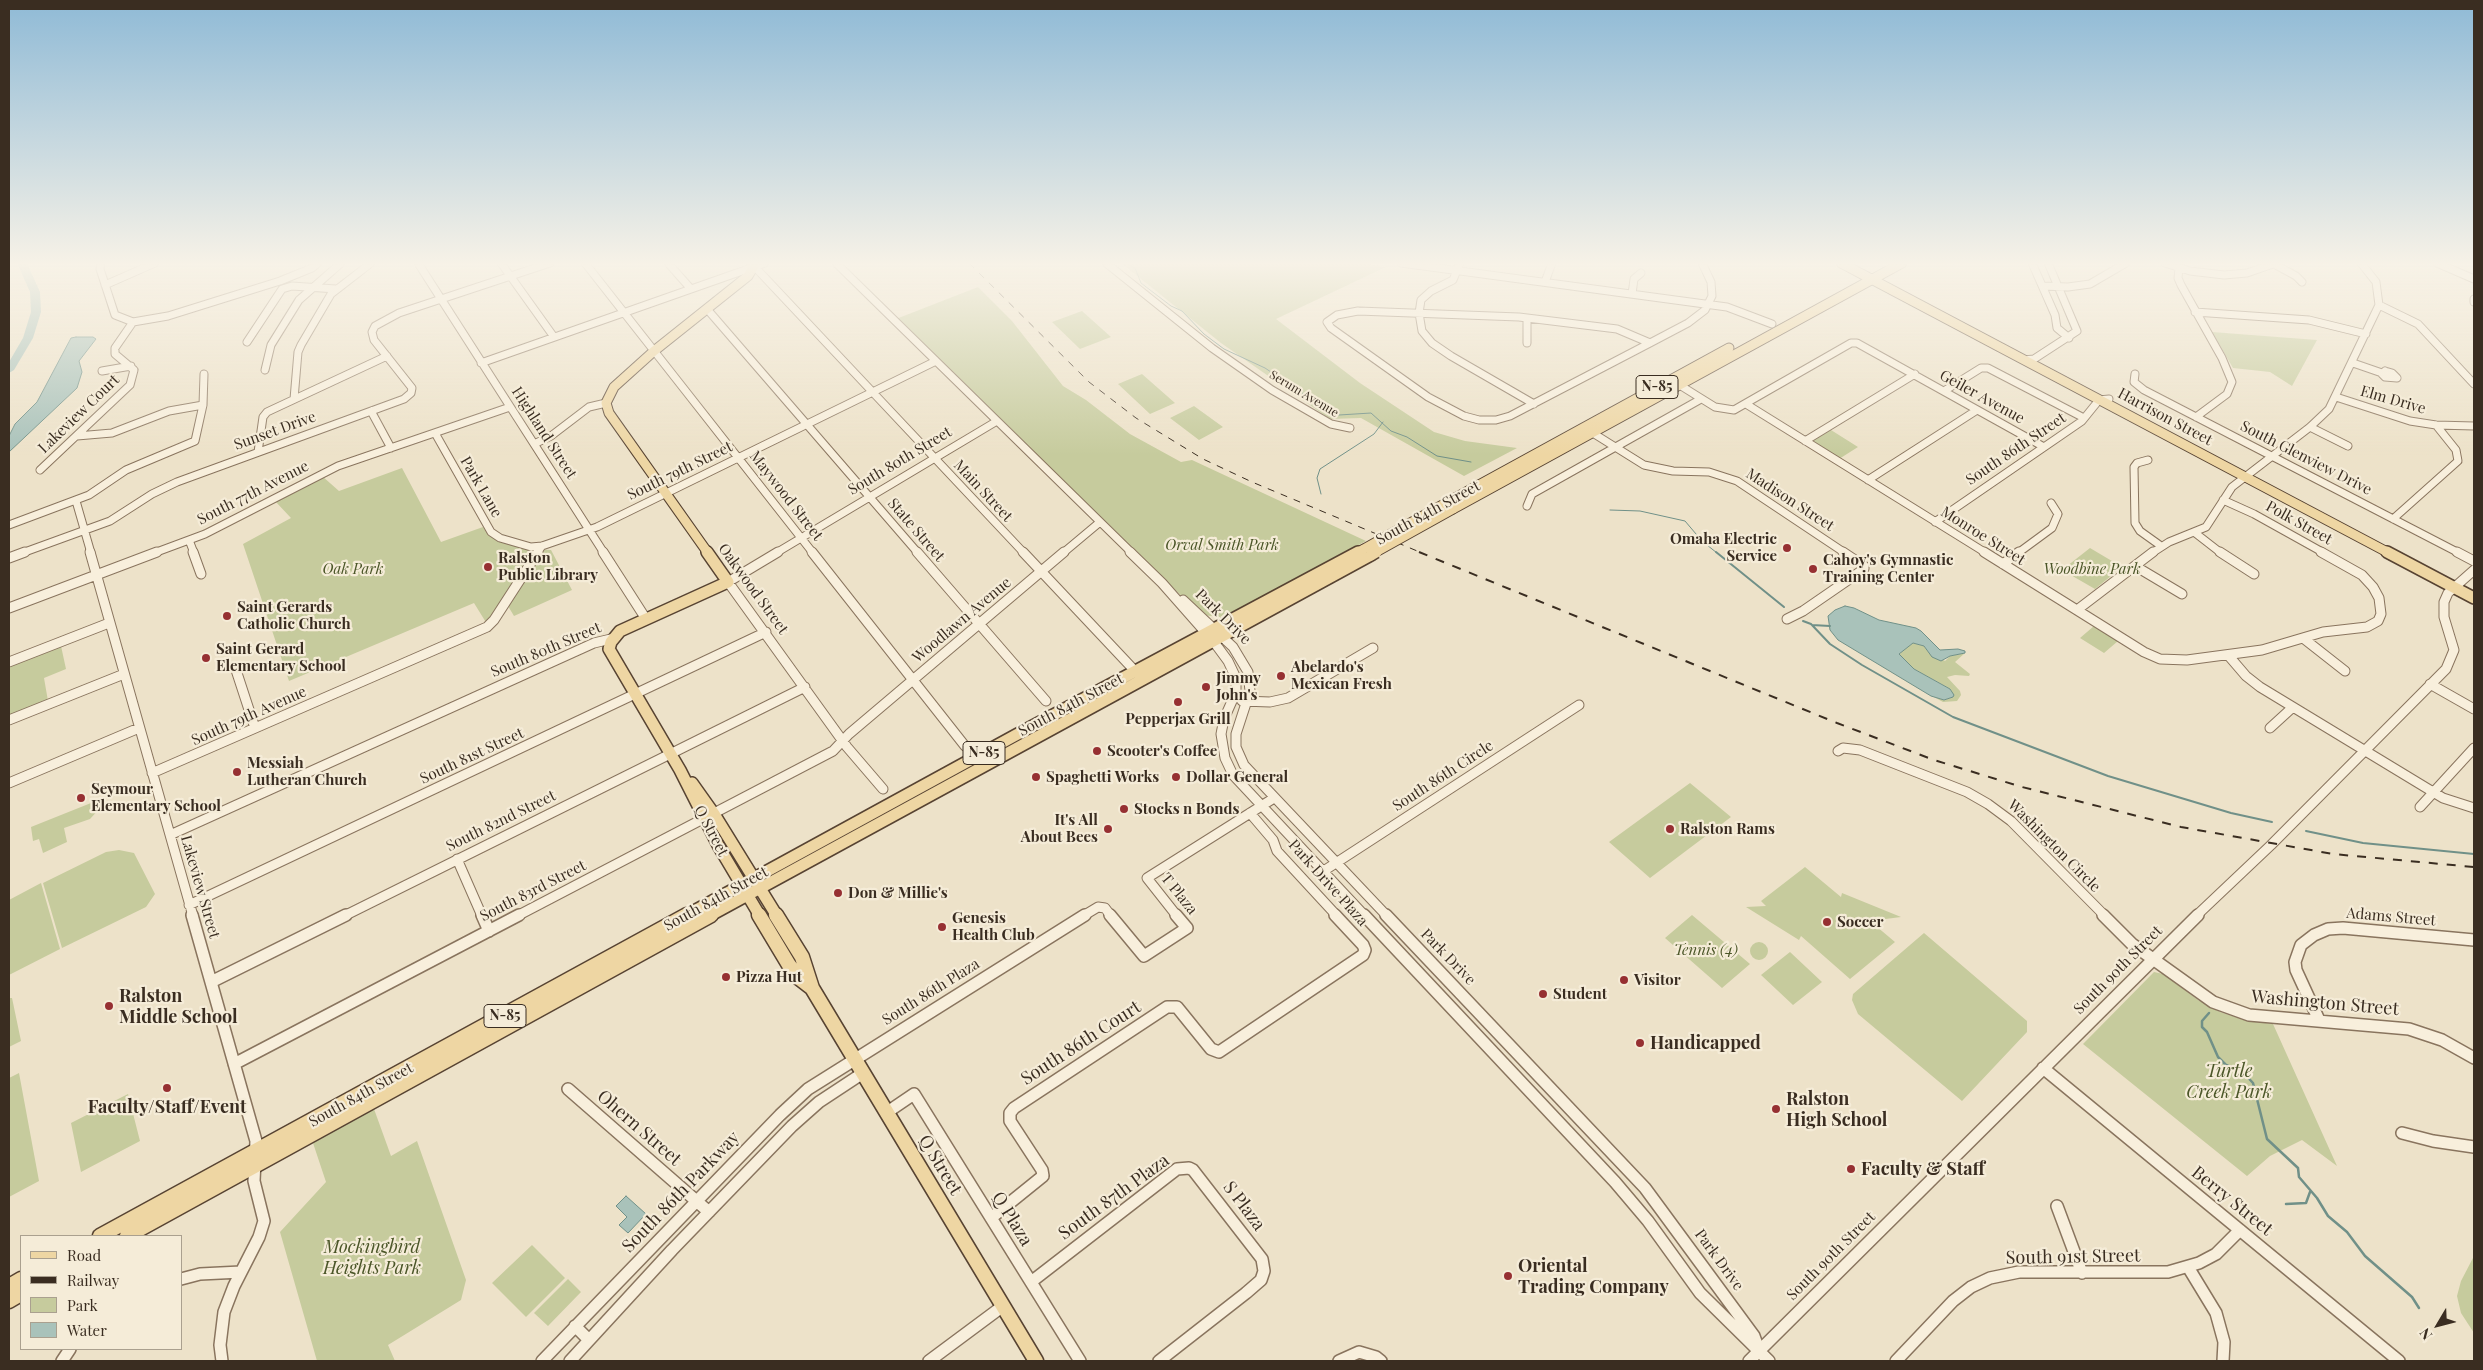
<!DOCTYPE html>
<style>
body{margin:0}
#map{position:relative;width:2483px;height:1370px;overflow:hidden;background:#ede2c9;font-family:"Playfair Display",serif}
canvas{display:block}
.frame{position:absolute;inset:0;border:10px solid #3a2d21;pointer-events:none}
.legend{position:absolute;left:20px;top:1235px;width:162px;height:115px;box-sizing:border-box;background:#f5ecd8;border:1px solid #aaa08f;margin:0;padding:6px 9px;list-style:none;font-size:15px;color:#3a2d21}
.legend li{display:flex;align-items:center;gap:10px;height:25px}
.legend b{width:25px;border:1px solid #aaa08f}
.north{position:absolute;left:2413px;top:1300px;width:50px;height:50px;-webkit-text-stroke:4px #f5ecd8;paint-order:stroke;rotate:233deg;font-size:14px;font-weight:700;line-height:20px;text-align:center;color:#3a2d21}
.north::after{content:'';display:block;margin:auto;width:18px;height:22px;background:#3a2d21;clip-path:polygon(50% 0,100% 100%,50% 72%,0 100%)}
</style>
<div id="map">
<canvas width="2483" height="1370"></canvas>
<div class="frame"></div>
<ul class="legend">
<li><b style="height:6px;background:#eed6a3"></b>Road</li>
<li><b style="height:6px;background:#3a2d21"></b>Railway</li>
<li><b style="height:14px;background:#c6cb9d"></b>Park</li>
<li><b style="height:14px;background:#a9c2ba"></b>Water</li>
</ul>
<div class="north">N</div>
</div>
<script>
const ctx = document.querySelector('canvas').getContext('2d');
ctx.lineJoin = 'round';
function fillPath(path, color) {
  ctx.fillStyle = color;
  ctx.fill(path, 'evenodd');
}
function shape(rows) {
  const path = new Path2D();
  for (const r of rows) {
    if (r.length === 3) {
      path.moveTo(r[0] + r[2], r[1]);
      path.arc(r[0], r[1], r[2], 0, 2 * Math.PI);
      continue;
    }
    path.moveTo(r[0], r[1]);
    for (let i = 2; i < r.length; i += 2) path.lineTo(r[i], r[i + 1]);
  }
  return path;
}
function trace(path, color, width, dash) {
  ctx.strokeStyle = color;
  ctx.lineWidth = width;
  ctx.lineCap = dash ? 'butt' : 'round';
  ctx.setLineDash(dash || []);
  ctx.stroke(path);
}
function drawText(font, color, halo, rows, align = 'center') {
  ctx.font = font + ' "Playfair Display",serif';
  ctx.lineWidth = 4.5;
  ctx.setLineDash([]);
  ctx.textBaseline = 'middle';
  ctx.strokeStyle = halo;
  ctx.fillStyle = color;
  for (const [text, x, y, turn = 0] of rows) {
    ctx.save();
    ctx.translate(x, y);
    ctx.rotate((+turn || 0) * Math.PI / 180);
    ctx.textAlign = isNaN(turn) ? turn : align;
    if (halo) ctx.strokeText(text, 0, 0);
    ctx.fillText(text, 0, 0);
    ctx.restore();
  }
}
const green = shape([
 [1121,263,1360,263,1386,267,1276,319,1360,383,1434,432,1465,441,1517,448,1464,476,1361,418,1330,419,1221,343],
 [978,287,1012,321,1063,386,1086,400,1130,434,1181,462,1192,460,1366,541,1250,605,1220,617,1202,615,1156,572,896,319],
 [1082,311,1111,337,1080,349,1052,322],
 [2212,332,2317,340,2292,386,2270,372,2233,368],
 [1142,374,1175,403,1150,414,1118,384],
 [1194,406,1223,427,1199,440,1170,418],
 [1831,430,1858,447,1839,459,1811,441],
 [402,468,441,542,483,527,487,533,498,541,525,549,551,550,572,590,514,616,508,606,487,624,474,603,289,681,243,544,291,518,275,501,322,476,339,491],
 [2090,548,2122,567,2095,589,2062,570],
 [2094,626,2118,641,2104,653,2080,638],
 [1913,643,1924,646,1929,652,1945,661,1950,656,1965,653,1955,662,1970,674,1969,676,1955,675,1947,677,1960,691,1961,695,1957,701,1943,702,1932,696,1944,700,1953,697,1950,689,1914,669,1899,656,1901,652],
 [61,646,66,669,44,678,48,701,9,717,9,666],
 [1690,783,1731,817,1650,878,1609,842],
 [91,803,102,806,90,819,64,828,67,842,43,853,39,839,33,841,31,827],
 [119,850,134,853,155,894,146,907,62,948,43,883,106,852],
 [1805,867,1841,897,1842,893,1901,917,1870,921,1895,942,1850,979,1801,936,1799,940,1746,907,1766,906,1761,901],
 [41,883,60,949,9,975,9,900],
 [1692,915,1750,964,1722,988,1665,938],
 [1924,933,2027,1021,2027,1032,1962,1101,1858,1014,1852,1000,1853,994],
 [1759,951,9],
 [1790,952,1822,982,1793,1005,1761,975],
 [2154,972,2163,974,2198,1000,2220,1012,2244,1020,2273,1024,2337,1166,2302,1140,2270,1156,2247,1176,2083,1044],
 [9,998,12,998,21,1041,9,1047],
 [19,1073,39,1181,9,1197,9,1078],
 [128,1094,140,1141,81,1172,71,1123],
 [374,1109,391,1156,417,1141,466,1280,461,1300,388,1345,395,1361,317,1361,280,1232,326,1182,313,1143],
 [532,1245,565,1278,526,1317,492,1283],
 [2474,1256,2474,1333,2461,1313,2457,1296,2461,1281],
 [568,1279,581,1292,548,1326,534,1313]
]);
const water = shape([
 [76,337,93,337,96,339,79,361,82,372,77,388,9,452,9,436,15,424,37,402,71,338,76,337],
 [1845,606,1854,608,1879,620,1916,628,1921,631,1940,650,1958,649,1965,651,1965,653,1950,656,1941,661,1932,657,1924,646,1913,643,1899,654,1914,669,1950,689,1954,695,1953,697,1944,700,1931,696,1838,640,1830,630,1828,616,1835,610,1845,606],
 [626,1196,646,1214,628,1233,619,1225,627,1217,616,1206,626,1196]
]);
const streamFar2 = shape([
 [1125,263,1135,268,1141,283,1171,306,1182,311,1204,334,1224,349,1265,368,1332,413,1339,415,1371,413,1391,431,1407,437,1437,456,1471,462],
 [1321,494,1317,478,1320,469,1374,434,1383,422],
 [1610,510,1640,511,1685,521,1702,541,1717,553]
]);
const streamFar1 = shape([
 [1716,552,1784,607],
 [1803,621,1811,624,1830,644,1862,665,1953,717,2108,776,2231,813,2272,822],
 [1812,625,1830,626],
 [2306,831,2363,843,2474,854]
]);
const stream = shape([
 [2209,1013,2202,1021,2202,1027,2207,1032,2218,1057,2226,1065,2241,1070,2253,1083,2267,1139,2298,1168,2299,1177,2317,1198,2328,1216,2347,1232,2365,1256,2412,1297,2419,1308],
 [2286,1204,2306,1203,2310,1192]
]);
const river = shape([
 [17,263,27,263,40,292,41,312,33,338,14,370,9,373,9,362,23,338,31,312,30,292,17,263]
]);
const minorFar2 = shape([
 [101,263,100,269,115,315,133,322,168,316,280,281,312,268,318,263],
 [418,263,604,553],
 [501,263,554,337],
 [585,263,813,553],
 [668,263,691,289],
 [836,263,1132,553],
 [1106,263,1212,348,1272,390,1331,424,1350,428],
 [1401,263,1727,307,1772,324],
 [1460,263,1453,280,1431,291,1421,300,1419,313,1422,331,1432,343,1451,356,1534,404],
 [2032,263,2055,315,2057,328,2069,338],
 [2165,263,2190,271,2224,275,2247,273,2276,263],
 [2437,263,2474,279],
 [2274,264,2296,276,2302,282],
 [754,266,1024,553],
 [2179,268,2178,278,2181,285,2222,358,2232,382,2227,394,2196,417],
 [1545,282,1552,263],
 [105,285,155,263],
 [2043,286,2068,287,2090,284,2126,263],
 [1632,294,1634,279,1641,273],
 [2474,299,2474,302],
 [2379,305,2418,324,2474,384],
 [707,309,918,553],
 [1358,311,1519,317,1617,329,1650,343,1510,416,1496,420,1479,420,1464,416,1428,397,1331,328,1327,322,1337,315,1358,311],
 [2195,312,2309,320,2366,334],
 [1527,318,1527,343],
 [247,342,282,289,292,286,336,289],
 [1650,343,1688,323,1705,310,1712,296,1711,282,1702,263],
 [2024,360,2034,359,2077,331,2048,263],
 [481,363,765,263],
 [2353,363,2382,373],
 [265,370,271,345,299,300,341,263],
 [102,371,131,366],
 [2385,371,2392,373,2397,378,2385,377,2382,374,2385,371],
 [2135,374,2134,382,2144,390,2459,553],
 [1678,384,1715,407,1734,410,1851,343,1857,343,2044,447],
 [1944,391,1981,368,1988,368,2084,418],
 [2336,397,2410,421,2436,425,2474,426],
 [294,399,298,352,301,345,331,294,371,263],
 [1746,404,1986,553],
 [371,411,391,448],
 [2310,427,2348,446],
 [1588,430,1644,465,1673,471,1709,472,1737,481,1845,553],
 [435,433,491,532,500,538,531,547,542,546,597,527,936,361],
 [77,436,112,433,169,411,203,405],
 [1805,441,1915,374],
 [534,444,551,436,589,407,606,403],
 [258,452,263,417,267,412,387,356],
 [2148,460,2137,463,2134,467,2135,523,2140,531,2161,546],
 [40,470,130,385,134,370,115,354,115,348,133,322],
 [1868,480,1977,410],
 [2223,500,2254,514,2324,553],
 [76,501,91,553],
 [1527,506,1532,494,1701,399],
 [2393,519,2458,461,2456,450,2436,425],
 [1935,522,2082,421,2099,400,2109,399],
 [9,525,89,495,126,470,195,441,203,405,204,374],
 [2194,532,2221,553],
 [189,540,194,553],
 [22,553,110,521,152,494,177,482,404,399,411,393,412,388,374,340,372,332,375,326,399,313,550,263],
 [154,553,205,534,338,466,510,407],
 [537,553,542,546],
 [776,553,997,421],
 [1063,553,1100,522],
 [2018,553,2052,528,2058,514,2051,503],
 [2152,553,2169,542,2206,527,2232,487,2310,427,2329,409,2379,305,2376,282,2361,263]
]);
const minorFar1 = shape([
 [90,552,193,916],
 [193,552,201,574],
 [603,552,646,619],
 [778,552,728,582,847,747,883,789],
 [812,552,965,746],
 [917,552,1046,701],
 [1023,552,1135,671],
 [1130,552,1162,583,1214,642,1228,661,1236,678,1236,692,1224,719,1221,734,1225,758,1233,775,1365,916],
 [1984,552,2144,652,2160,659,2187,660,2262,650,2323,632,2367,627,2378,621,2381,614,2379,598,2373,587,2362,575,2321,552],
 [2220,552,2254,574],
 [2457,552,2474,561],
 [9,558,25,552],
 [2003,564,2019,552],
 [2135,566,2182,594],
 [1183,600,1233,647,1248,672,1250,691,1236,734,1236,747,1244,765,1387,916],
 [9,608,157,552],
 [2077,610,2153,552],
 [1787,619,1803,611,1864,569,1864,566,1843,552],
 [2303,638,2345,671],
 [2228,655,2246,676,2260,687,2443,798,2474,808],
 [9,662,109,623],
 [236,670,255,728],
 [2430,684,2474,709],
 [1242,701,1270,702,1288,698,1373,648],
 [9,720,124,674],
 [2270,728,2293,707],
 [1838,751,1843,748,1860,750,1967,792,1988,804,2011,821,2105,916],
 [152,773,487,627,494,620,538,552],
 [9,783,139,728],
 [2420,807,2474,748],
 [1250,813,1273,840,1277,851,1337,916],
 [170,835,594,643,615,638],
 [457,859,482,916],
 [1322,872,1579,705],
 [189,905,766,632],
 [344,916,805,687],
 [517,916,833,751,849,734,1064,552],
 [1083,916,1098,907,1105,908,1111,916],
 [1177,916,1147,878,1274,798],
 [2196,916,2271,845,2446,669,2454,650,2444,617,2444,602,2448,593,2474,570]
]);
const minor = shape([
 [192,915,256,1141,254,1181,264,1221,259,1237,234,1286,224,1312,220,1345,222,1361],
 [482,915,489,931],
 [1110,915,1144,956,1187,928,1176,915],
 [1364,915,1615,1182,1648,1221,1700,1293,1769,1361],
 [1386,915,1645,1188,1754,1336,1759,1350],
 [2103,915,2132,944,2213,1002,2249,1015,2409,1029,2442,1040,2474,1058],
 [211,982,346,915],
 [2319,1020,2296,970,2295,962,2301,945,2314,935,2328,929,2343,928,2474,940],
 [234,1064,519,915],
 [2043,1068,2399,1361],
 [568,1089,709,1212],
 [886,1113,914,1094,1080,1361],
 [2402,1133,2433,1141,2474,1147],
 [2057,1206,2082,1273],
 [991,1218,1043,1176,1042,1170,1010,1121,1010,1113,1014,1108,1167,1007,1177,1007,1211,1049,1219,1052,1363,955,1365,950,1363,945,1335,915],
 [2188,1267,2216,1313,2224,1342,2223,1361],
 [181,1279,200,1274,241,1272],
 [1031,1282,1177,1169,1189,1168,1193,1170,1262,1259,1264,1271,1261,1280,1246,1293,1159,1361],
 [575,1326,589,1340],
 [62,1361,70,1349],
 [542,1361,780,1115,808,1089,1085,915],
 [570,1361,672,1250,792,1126,819,1102,863,1073],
 [929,1361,1003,1306],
 [1339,1361,1359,1352,1376,1357,1381,1361],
 [1749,1361,2198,915],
 [1896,1361,1953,1301,1971,1287,1990,1278,2019,1272,2168,1272,2199,1263,2216,1254,2240,1230]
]);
const majorFar2 = shape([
 [1841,263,2389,553],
 [1446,503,1729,348],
 [1453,509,1902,263],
 [708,553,609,413,606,403,614,387,654,351,748,276,754,266,751,263],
 [1356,553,1364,549]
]);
const majorFar1 = shape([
 [707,552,728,582,620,631,611,642,609,649,680,770,719,847,760,916],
 [2387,552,2474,598],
 [692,783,714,814,777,916],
 [685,916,1016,735,1358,552],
 [709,916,1371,555]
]);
const major = shape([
 [759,915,789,965,799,978,812,988],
 [776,915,802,957,812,988,1036,1361],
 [100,1236,687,915],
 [127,1236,711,915],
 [9,1286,21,1279],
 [9,1301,21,1294]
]);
const railFar1 = shape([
 [969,263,1089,382,1136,418,1203,459,1252,482,1422,553]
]);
const rail = shape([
 [1419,552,1837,723,1934,760,2022,787,2181,827,2333,854,2474,867]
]);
const majorBridgeFar1 = shape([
 [1364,549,1446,503],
 [1374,553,1453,509]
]);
const majorBridge = shape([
 [1371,555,1376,552]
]);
const markers = [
 [1787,548,5,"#963032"],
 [488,567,5,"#963032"],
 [1813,569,5,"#963032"],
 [227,616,5,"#963032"],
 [206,658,5,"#963032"],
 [1281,676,5,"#963032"],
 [1206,687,5,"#963032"],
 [1178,702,5,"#963032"],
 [1097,751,5,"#963032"],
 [237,772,5,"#963032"],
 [1036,777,5,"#963032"],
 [1176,777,5,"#963032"],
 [81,798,5,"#963032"],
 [1124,809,5,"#963032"],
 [1108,829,5,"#963032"],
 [1670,829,5,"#963032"],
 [838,893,5,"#963032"],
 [1827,922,5,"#963032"],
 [942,927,5,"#963032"],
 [726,977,5,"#963032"],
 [1624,980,5,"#963032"],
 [1543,994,5,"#963032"],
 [109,1006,5,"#963032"],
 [1640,1043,5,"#963032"],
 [167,1088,5,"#963032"],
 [1776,1109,5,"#963032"],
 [1851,1169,5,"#963032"],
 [1508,1276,5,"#963032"]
];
const farStreetnames = [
 ["Serum Avenue",1304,394,31]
];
const shields = [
 [1657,387,42],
 [984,753,42],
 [505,1016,42]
];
const shieldNames = [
 ["N-85",1657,387],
 ["N-85",984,753],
 ["N-85",505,1016]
];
const streetNames = [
 ["Geiler Avenue",1982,397,29],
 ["Elm Drive",2393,400,16],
 ["Lakeview Court",79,414,-44],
 ["Harrison Street",2165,417,28],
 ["Sunset Drive",275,431,-20],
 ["Highland Street",544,433,57],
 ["South 86th Street",2016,449,-34],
 ["South Glenview Drive",2306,458,27],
 ["South 80th Street",900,461,-31],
 ["South 79th Street",680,471,-26],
 ["Park Lane",481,487,60],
 ["Main Street",983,491,47],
 ["South 77th Avenue",253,493,-27],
 ["Maywood Street",786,496,52],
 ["Madison Street",1790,500,33],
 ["South 84th Street",1428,513,-29],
 ["Polk Street",2299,523,29],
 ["State Street",916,530,49],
 ["Monroe Street",1983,536,32],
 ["Oakwood Street",753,589,54],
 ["Park Drive",1223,617,45],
 ["Woodlawn Avenue",962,620,-40],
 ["South 80th Street",546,650,-23],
 ["South 84th Street",1071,705,-28],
 ["South 79th Avenue",249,716,-24],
 ["South 81st Street",472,756,-25],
 ["South 86th Circle",1443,776,-33],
 ["South 82nd Street",501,821,-26],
 ["Q Street",711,831,62],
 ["Washington Circle",2054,846,45],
 ["Park Drive Plaza",1328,883,48],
 ["Lakeview Street",200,887,74],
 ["South 83rd Street",533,891,-27],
 ["T Plaza",1179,894,51],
 ["South 84th Street",716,899,-29],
 ["Adams Street",2391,917,5],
 ["Park Drive",1448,957,46],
 ["South 90th Street",2118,970,-45],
 ["South 86th Plaza",931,992,-32],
 ["South 84th Street",361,1095,-29],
 ["South 90th Street",1831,1256,-45],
 ["Park Drive",1719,1260,54]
];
const poiNames = [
 ["Omaha Electric",1777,539,"right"],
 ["Service",1777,556,"right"],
 ["Ralston",498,558],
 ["Public Library",498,575],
 ["Cahoy's Gymnastic",1823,560],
 ["Training Center",1823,577],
 ["Saint Gerards",237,607],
 ["Catholic Church",237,624],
 ["Saint Gerard",216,649],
 ["Elementary School",216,666],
 ["Abelardo's",1291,667],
 ["Mexican Fresh",1291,684],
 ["Jimmy",1216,678],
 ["John's",1216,695],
 ["Pepperjax Grill",1178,719,"center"],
 ["Scooter's Coffee",1107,751],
 ["Messiah",247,763],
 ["Lutheran Church",247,780],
 ["Spaghetti Works",1046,777],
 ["Dollar General",1186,777],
 ["Seymour",91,789],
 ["Elementary School",91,806],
 ["Stocks n Bonds",1134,809],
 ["It's All",1098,820,"right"],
 ["About Bees",1098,837,"right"],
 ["Ralston Rams",1680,829],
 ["Don & Millie's",848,893],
 ["Genesis",952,918],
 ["Health Club",952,935],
 ["Soccer",1837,922],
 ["Pizza Hut",736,977],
 ["Visitor",1634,980],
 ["Student",1553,994]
];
const parkNames = [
 ["Orval Smith Park",1222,545],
 ["Oak Park",353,569],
 ["Woodbine Park",2092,569],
 ["Tennis (4)",1706,950]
];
const nearPoinames = [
 ["Ralston",119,996],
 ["Middle School",119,1017],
 ["Handicapped",1650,1043],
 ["Ralston",1786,1099],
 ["High School",1786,1120],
 ["Faculty/Staff/Event",167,1107,"center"],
 ["Faculty & Staff",1861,1169],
 ["Oriental",1518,1266],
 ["Trading Company",1518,1287]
];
const nearStreetnames = [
 ["Washington Street",2325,1003,5],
 ["South 86th Court",1081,1043,-33],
 ["Ohern Street",639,1128,41],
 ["Q Street",940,1165,59],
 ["South 86th Parkway",681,1192,-46],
 ["South 87th Plaza",1114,1197,-36],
 ["Berry Street",2232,1201,39],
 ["S Plaza",1244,1206,53],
 ["Q Plaza",1012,1219,58],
 ["South 91st Street",2073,1257,-1]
];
const nearParknames = [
 ["Turtle",2229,1071],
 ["Creek Park",2229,1092],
 ["Mockingbird",372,1247],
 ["Heights Park",372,1268]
];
fillPath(green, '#c6cb9d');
fillPath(water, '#a9c2ba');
trace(water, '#709088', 1);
trace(streamFar2, '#709088', 1);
trace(streamFar1, '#709088', 2);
trace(stream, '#709088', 2.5);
fillPath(river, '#a9c2ba');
trace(minorFar2, '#89745e', 9);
trace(minorFar1, '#89745e', 11);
trace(minor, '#89745e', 14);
trace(majorFar2, '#574332', 11);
trace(majorFar1, '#574332', 14);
trace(major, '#574332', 17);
trace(minorFar2, '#f8efdc', 7);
trace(minorFar1, '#f8efdc', 9);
trace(minor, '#f8efdc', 11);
trace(majorFar2, '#eed6a3', 9);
trace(majorFar1, '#eed6a3', 11);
trace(major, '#eed6a3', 14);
trace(railFar1, '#3a2d21', 1, [7, 7]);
trace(rail, '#3a2d21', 2, [9, 9]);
trace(majorBridgeFar1, '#574332', 11, []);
trace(majorBridge, '#574332', 14, []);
trace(majorBridgeFar1, '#eed6a3', 9);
trace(majorBridge, '#eed6a3', 11);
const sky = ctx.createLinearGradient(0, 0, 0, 455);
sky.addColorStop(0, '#8fbad6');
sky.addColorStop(0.58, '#f7f2e7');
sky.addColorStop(1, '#f7f2e700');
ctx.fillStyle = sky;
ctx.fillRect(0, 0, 2483, 455);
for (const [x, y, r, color] of markers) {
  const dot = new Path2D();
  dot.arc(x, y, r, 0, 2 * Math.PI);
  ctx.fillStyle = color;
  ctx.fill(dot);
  trace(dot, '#f5ecd8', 2);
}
drawText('12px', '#3a2d21', '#f5ecd8', farStreetnames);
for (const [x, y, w] of shields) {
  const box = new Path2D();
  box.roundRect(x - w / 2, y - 11.5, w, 23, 4);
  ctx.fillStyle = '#f5ecd8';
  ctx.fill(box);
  trace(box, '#3a2d21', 1);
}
drawText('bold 14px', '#3a2d21', null, shieldNames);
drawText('15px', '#3a2d21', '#f5ecd8', streetNames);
drawText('bold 15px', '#3a2d21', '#f5ecd8', poiNames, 'left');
drawText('italic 15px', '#4b5628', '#f5ecd8', parkNames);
drawText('bold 18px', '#3a2d21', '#f5ecd8', nearPoinames, 'left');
drawText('18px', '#3a2d21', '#f5ecd8', nearStreetnames);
drawText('italic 18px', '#4b5628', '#f5ecd8', nearParknames);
</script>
